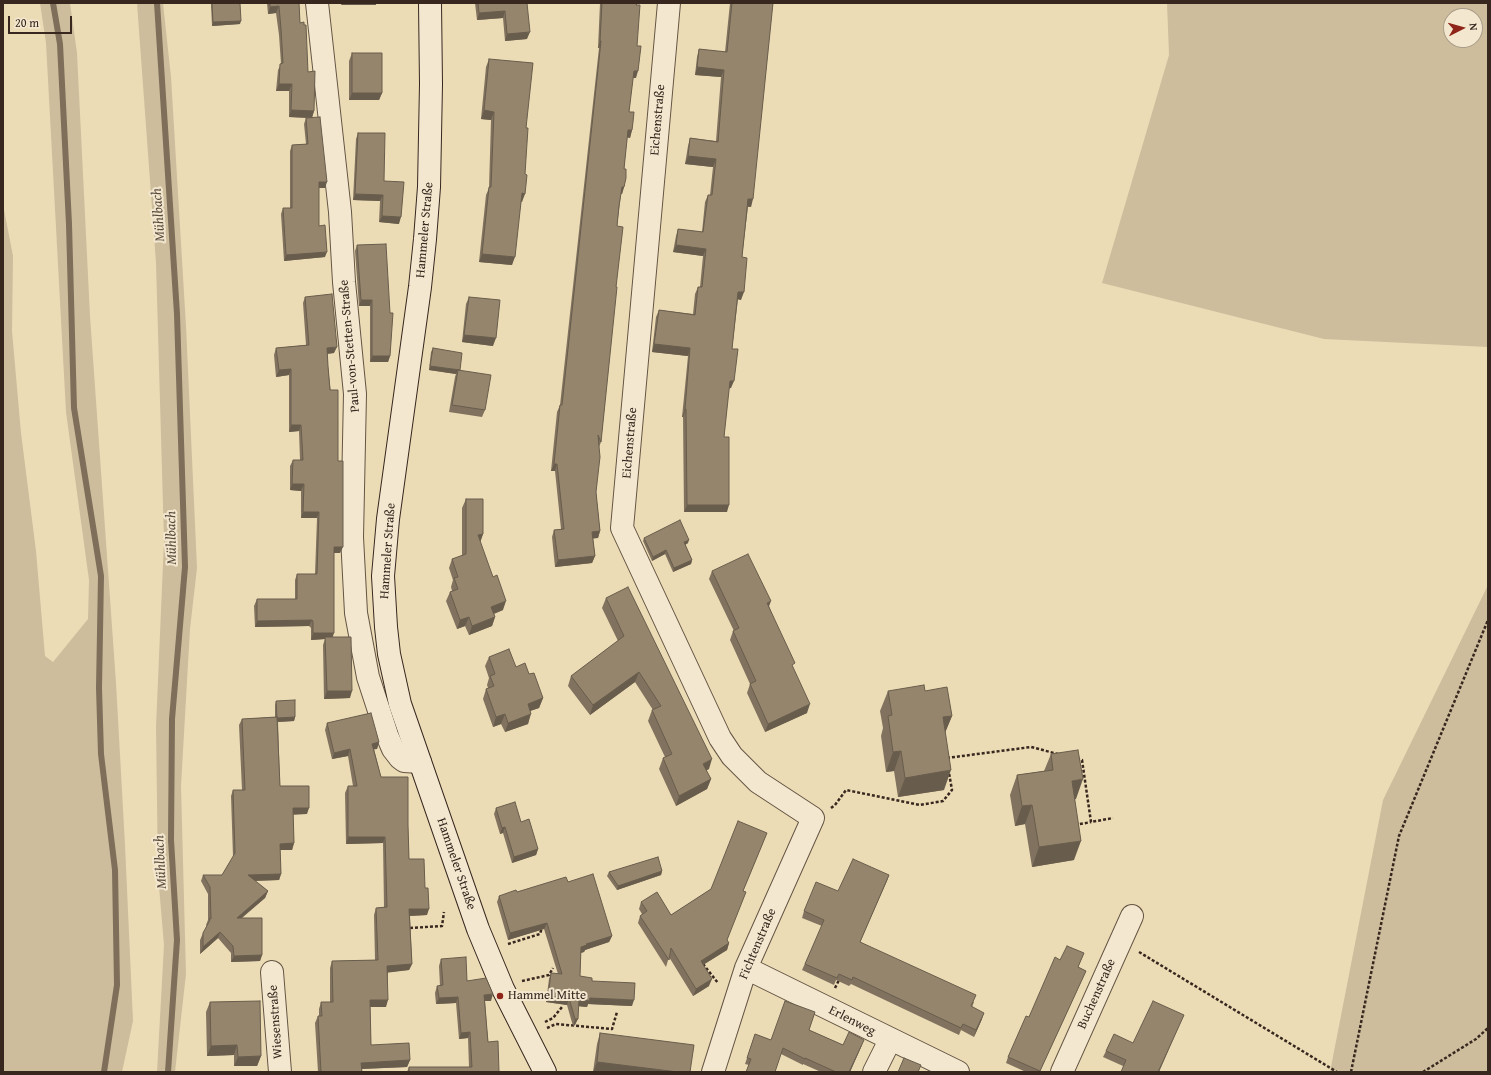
<!DOCTYPE html>
<meta charset="utf-8">
<style>
body{margin:0}
#map{position:relative;width:1491px;height:1075px;overflow:hidden;background:#ecdcb5;font-family:"Gentium Book Plus",serif}
canvas{display:block}
.frame{position:absolute;inset:0;border:4px solid #37271f;pointer-events:none}
.north{position:absolute;left:1443px;top:8px;width:40px;height:40px;box-sizing:border-box;background:#f3e8cf;border:1px solid #a89b89;border-radius:50%;rotate:84deg;font-size:11px;font-weight:700;line-height:16px;text-align:center;color:#37271f}
.north::after{content:'';display:block;margin:auto;width:14px;height:18px;background:#8f2418;clip-path:polygon(50% 0,100% 100%,50% 72%,0 100%)}
.scale{position:absolute;left:8px;top:16px;width:64px;height:18px;box-sizing:border-box;border:2px solid #37271f;border-top:0;padding-left:5px;font-size:12px;line-height:14px;white-space:nowrap;color:#37271f;-webkit-text-stroke:3px #f3e8cf;paint-order:stroke}
</style>
<div id="map">
<canvas width="1491" height="1075"></canvas>
<div class="frame"></div>
<div class="north">N</div>
<div class="scale">20 m</div>
</div>
<script>
const ctx = document.querySelector('canvas').getContext('2d');
ctx.lineJoin = 'round';
function fillPath(path, color) {
  ctx.fillStyle = color;
  ctx.fill(path, 'evenodd');
}
function shape(rows) {
  const path = new Path2D();
  for (const r of rows) {
    path.moveTo(r[0], r[1]);
    for (let i = 2; i < r.length; i += 2) path.lineTo(r[i], r[i + 1]);
  }
  return path;
}
function trace(path, color, width, dash) {
  ctx.strokeStyle = color;
  ctx.lineWidth = width;
  ctx.lineCap = dash ? 'butt' : 'round';
  ctx.setLineDash(dash || []);
  ctx.stroke(path);
}
function drawText(font, color, halo, rows, align = 'center') {
  ctx.font = font + ' "Gentium Book Plus",serif';
  ctx.lineWidth = 4;
  ctx.setLineDash([]);
  ctx.textBaseline = 'middle';
  ctx.strokeStyle = halo;
  ctx.fillStyle = color;
  for (const [text, x, y, turn = 0] of rows) {
    ctx.save();
    ctx.translate(x, y);
    ctx.rotate((+turn || 0) * Math.PI / 180);
    ctx.textAlign = isNaN(turn) ? turn : align;
    if (halo) ctx.strokeText(text, 0, 0);
    ctx.fillText(text, 0, 0);
    ctx.restore();
  }
}
const green = shape([
 [40,3,70,3,77,53,90,316,116,683,125,845,133,1021,122,1072,3,1072,3,204,13,256,12,331,21,433,36,551,45,656,53,662,88,619,89,580,66,412,46,43],
 [137,3,163,3,171,77,186,326,197,568,190,629,181,786,186,974,175,1072,157,1072,164,945,158,875,156,727,164,540,156,263],
 [1167,3,1488,3,1488,347,1324,339,1102,283,1169,55],
 [1451,16,1475,16,1475,40,1451,40],
 [1488,585,1488,1072,1330,1072,1383,800]
]);
const stream = shape([
 [53,3,60,44,69,224,74,408,101,576,99,688,101,754,115,870,117,985,104,1072],
 [157,3,177,314,185,567,172,719,171,840,177,940,168,1072]
]);
const path = shape([
 [947,758,1031,747,1058,754],
 [1077,759,1082,760,1091,822,1113,818],
 [831,808,835,805,846,790,920,805,943,801,952,790,949,773],
 [1075,825,1091,822],
 [410,928,442,926,444,912],
 [508,944,540,934,542,927],
 [1139,952,1337,1072],
 [703,964,718,983],
 [522,981,549,975,553,968],
 [835,988,840,978],
 [545,1022,553,1018,562,1007],
 [547,1028,556,1024,612,1029,617,1012],
 [1351,1072,1399,836,1488,620],
 [1423,1072,1476,1039,1488,1028]
]);
const minor = shape([
 [317,3,340,212,344,282,355,394,352,537,356,613,368,677,387,735,393,749,400,758,404,761,420,762],
 [669,3,622,528,720,738,732,756,758,782,813,818,746,968,713,1072],
 [746,968,958,1072],
 [272,972,280,1072],
 [874,1072,890,1040],
 [1062,1072,1132,916]
]);
const secondary = shape([
 [430,3,431,84,429,187,425,239,420,287,388,519,383,576,386,627,389,654,400,704,478,929,503,989,545,1072]
]);
const wall = shape([
 [211,3,240,3,240,24,212,26,211,5],
 [267,3,299,3,300,23,314,111,312,117,325,188,319,188,319,226,325,257,284,261,281,214,283,208,290,208,290,151,292,145,306,144,304,124,306,118,309,118,289,117,289,91,276,91,278,70,281,64,279,35,276,13,268,14],
 [475,3,527,3,527,39,505,41,503,18,477,20],
 [600,3,637,3,636,78,633,78,629,112,632,130,630,138,627,137,624,169,624,187,622,194,621,194,617,226,616,287,601,442,599,447,596,492,600,531,598,538,593,538,595,556,592,563,555,567,552,537,554,530,561,529,555,471,551,471,557,412,560,405,599,48,598,48],
 [730,3,773,3,751,207,748,207,742,257,741,300,738,299,732,349,731,388,729,388,724,437,727,512,684,512,683,417,682,417,688,356,652,352,656,317,659,310,693,314,695,294,698,287,700,287,703,256,673,252,676,236,678,229,702,232,705,202,708,195,710,195,713,167,685,164,688,146,690,138,716,141,721,77,695,75,697,57,699,49,725,52],
 [352,53,382,93,379,100,349,100,349,61],
 [489,59,526,128,522,202,521,202,512,265,479,262,486,195,489,188,491,120,481,119,486,67],
 [358,133,384,181,399,224,379,222,380,201,353,200,356,139],
 [357,245,390,356,388,362,370,362,370,306,359,306,355,251],
 [305,297,334,353,327,354,328,366,338,461,340,553,334,553,333,637,350,698,324,699,323,645,325,639,311,640,311,628,309,626,255,627,254,606,257,599,295,599,295,580,297,574,315,574,317,518,301,518,301,491,290,490,290,466,293,460,300,460,299,431,289,432,289,375,276,377,274,355,276,348,306,345,303,303],
 [469,297,493,346,462,342,466,304],
 [433,348,460,370,485,410,482,417,449,412,455,377,456,374,429,370,431,352],
 [466,499,483,534,480,542,503,610,494,614,495,617,492,626,469,635,465,626,457,629,446,601,450,592,452,591,451,587,453,580,449,568,452,559,462,556,462,508],
 [644,538,688,543,685,545,692,560,691,564,673,572,665,554,652,561,643,541],
 [712,571,769,606,793,668,807,713,765,732,747,693,750,684,730,640,733,631,734,631,709,579],
 [606,598,709,769,706,770,711,779,707,789,676,806,659,769,663,758,665,757,648,721,652,710,653,710,635,682,590,715,568,686,571,676,618,641,602,608],
 [489,657,516,667,529,674,543,698,539,708,530,711,528,724,505,732,501,724,493,727,483,699,486,689,488,688,487,685,489,678,485,666],
 [888,691,925,691,952,716,945,733,944,790,898,797,894,771,886,772,881,736,883,728,880,711],
 [276,701,295,717,294,721,278,722,280,786,307,814,293,814,294,843,292,850,280,850,281,874,279,880,255,881,268,891,265,898,242,918,262,955,260,961,231,962,231,953,218,938,200,954,200,940,203,933,207,926,206,925,208,920,208,894,201,881,203,875,222,875,233,857,231,796,233,790,242,790,239,725,242,719,275,717,275,705],
 [327,723,379,742,377,749,374,749,381,777,408,825,409,859,425,888,427,915,410,916,412,964,409,970,388,972,386,1007,370,1007,371,1045,410,1060,407,1067,362,1069,362,1072,318,1072,315,1023,318,1016,319,1016,319,1009,321,1002,330,1002,330,968,332,961,375,960,374,915,376,908,384,907,383,843,346,844,345,793,348,786,353,786,348,756,332,759,325,730],
 [1051,754,1076,799,1075,799,1074,860,1032,867,1025,824,1015,826,1010,795,1017,775,1044,771],
 [496,808,521,822,538,849,536,855,512,863,503,833,500,834,494,814],
 [764,840,743,891,727,940,729,943,727,950,703,965,709,986,693,996,669,957,666,967,638,923,640,916,642,914,639,909,641,902,671,915,711,889],
 [662,871,661,875,617,890,607,876,609,872],
 [889,875,860,942,974,1002,972,1007,982,1019,974,1037,961,1030,959,1035,851,984,849,986,836,980,834,985,802,970,822,926,802,918,804,911,838,891],
 [568,882,612,936,609,942,585,950,584,952,581,953,580,976,592,981,632,1006,588,1004,587,1007,578,1006,575,1025,573,1026,567,1005,546,1002,549,979,551,973,558,974,544,929,508,940,497,902,499,896],
 [1084,953,1078,967,1086,971,1083,977,1039,1072,1026,1072,1006,1063,1008,1057,1029,1017,1060,960],
 [441,959,491,1001,485,1001,488,1042,499,1072,407,1072,409,1067,469,1067,468,1038,459,1039,456,1003,436,1004,435,993,437,986,440,986,439,966],
 [210,1002,261,1056,257,1066,234,1066,234,1055,207,1056,206,1012],
 [1184,1015,1181,1021,1123,1066,1103,1057,1106,1051,1133,1043],
 [809,1030,843,1045,862,1045,850,1072,821,1072,803,1064,803,1065,781,1054,749,1065,745,1064,755,1034,771,1040],
 [600,1033,690,1072,593,1072,597,1044]
]);
const shadedWall = shape([
 [342,3,376,3,376,5,341,5],
 [279,6,276,13,268,14,270,7],
 [505,11,503,18,477,20,479,13],
 [241,21,240,24,212,26,213,22],
 [530,32,527,39,505,41,507,34],
 [600,41,601,41,599,48,598,48],
 [697,67,724,70,721,77,695,75],
 [634,71,638,71,636,78,631,78],
 [279,84,292,84,289,91,276,91],
 [352,93,382,93,379,100,349,100],
 [291,110,314,111,312,118,289,117],
 [484,110,494,112,491,120,481,119],
 [628,130,632,130,630,138,626,137],
 [688,156,716,159,713,167,685,164],
 [319,182,327,182,325,188,317,188],
 [622,187,624,187,622,194,619,194],
 [522,193,525,194,522,202,519,202],
 [355,194,383,195,380,201,353,200],
 [748,199,753,199,751,207,746,206],
 [382,216,401,217,399,224,379,222],
 [676,245,706,249,703,256,673,252],
 [327,252,325,257,284,261,286,255],
 [482,254,515,257,512,265,479,262],
 [738,292,744,292,741,300,736,299],
 [361,300,372,300,370,306,359,306],
 [464,335,496,338,493,346,462,342],
 [654,344,690,348,688,356,652,352],
 [337,347,334,353,324,354,327,348],
 [372,356,390,356,388,362,370,362],
 [430,366,460,370,458,370,456,374,429,370],
 [291,369,289,375,276,377,279,370],
 [730,381,734,381,731,388,727,389],
 [685,409,686,409,683,417,682,417],
 [291,425,301,425,299,431,289,432],
 [554,464,557,464,555,471,551,471],
 [292,484,304,484,301,491,290,490],
 [687,505,729,505,727,512,684,512],
 [303,512,319,512,317,518,301,518],
 [600,531,598,538,590,539,592,532],
 [483,534,480,543,478,535],
 [689,540,688,543,683,546,684,542],
 [334,547,343,547,340,553,331,553],
 [666,550,665,554,652,561,653,557],
 [595,556,592,563,555,567,558,560],
 [692,560,691,564,673,572,674,568],
 [506,601,503,610,488,616,491,607],
 [771,601,768,609,767,603],
 [469,617,465,626,457,629,460,620],
 [495,617,492,626,469,635,472,626],
 [312,620,309,626,255,627,257,621],
 [313,633,334,633,332,639,325,637,325,639,311,640],
 [639,672,635,682,590,715,593,705],
 [327,691,352,691,350,698,324,699],
 [543,698,539,708,524,713,528,704],
 [810,704,807,713,765,732,768,724],
 [505,714,501,724,493,727,496,717],
 [531,714,528,724,505,732,508,723],
 [952,716,944,735,943,717],
 [295,717,294,721,276,722,277,718],
 [379,742,377,749,370,750,372,744],
 [350,749,348,756,332,759,334,753],
 [901,751,894,771,886,772,893,752],
 [712,759,709,769,699,774,703,764],
 [951,770,944,790,898,797,905,778],
 [711,779,707,789,676,806,679,796],
 [1083,779,1076,799,1065,801,1072,781],
 [1032,805,1025,824,1015,826,1022,806],
 [293,808,309,808,307,814,290,815],
 [505,827,503,833,500,834,502,828],
 [348,837,385,837,383,843,346,844],
 [1081,841,1074,860,1032,867,1039,847],
 [294,843,292,850,278,850,280,844],
 [538,849,536,855,512,863,514,857],
 [662,871,661,875,617,890,618,886],
 [281,874,279,880,245,881,248,875],
 [889,875,887,881,857,949,860,942],
 [268,891,265,898,234,924,237,918],
 [409,909,429,909,427,915,407,916],
 [547,923,544,929,508,940,510,933],
 [220,932,218,938,200,954,203,947],
 [612,936,609,942,585,950,584,952,579,953,581,947,586,944],
 [729,943,727,950,698,968,701,961],
 [262,955,260,961,231,962,234,956],
 [412,964,409,970,385,973,387,966],
 [1086,971,1083,977,1039,1072,1040,1071],
 [712,979,709,986,693,996,696,989],
 [493,994,491,1001,482,1001,484,995],
 [548,996,569,998,567,1005,546,1002],
 [458,997,456,1003,436,1004,439,998],
 [590,998,634,1000,632,1006,588,1004,587,1007,576,1006,579,999],
 [370,1000,388,1000,386,1007,368,1007],
 [984,1013,982,1019,974,1037,976,1030],
 [1184,1015,1159,1072,1158,1072],
 [575,1019,578,1019,575,1025,573,1026],
 [470,1032,468,1038,459,1039,461,1033],
 [864,1040,850,1072,849,1072],
 [237,1045,234,1055,207,1056,211,1046],
 [261,1056,257,1066,234,1066,238,1057],
 [410,1060,407,1067,359,1069,361,1063],
 [597,1062,678,1072,593,1072]
]);
const building = shape([
 [212,3,240,3,241,21,213,22,212,3],
 [270,3,299,3,300,23,304,22,304,25,306,25,308,72,315,71,314,111,291,110,292,84,279,84,280,64,283,63,281,29,279,6,270,7,270,3],
 [478,3,527,3,530,32,507,34,505,11,479,13,478,3],
 [602,3,637,3,636,5,640,5,637,46,641,46,638,71,634,71,629,112,634,112,633,122,632,130,628,130,624,169,626,169,626,178,624,187,622,187,619,206,617,226,623,227,616,287,617,287,601,442,598,435,600,457,596,492,600,531,592,532,595,556,558,560,554,530,564,529,557,464,554,464,560,405,562,405,601,41,600,41,602,3],
 [732,3,773,3,753,199,748,199,742,257,747,258,744,292,738,292,732,349,738,349,734,381,730,381,724,437,729,437,729,505,687,505,686,409,685,409,690,348,654,344,659,310,695,315,698,287,702,287,706,249,676,245,678,229,703,232,708,195,712,195,716,159,688,156,690,138,718,142,724,70,697,67,699,49,727,52,732,3],
 [352,53,382,53,382,93,352,93,352,53],
 [489,59,533,63,526,128,528,128,525,174,527,175,525,194,522,193,515,257,482,254,489,187,491,187,494,112,484,110,489,59],
 [320,117,327,182,319,182,319,226,325,225,327,252,286,255,283,208,292,208,292,145,308,144,306,118,320,117],
 [358,133,385,133,384,181,404,182,401,217,382,216,383,195,355,194,358,133],
 [386,244,390,313,393,313,390,356,372,356,372,300,361,300,357,245,386,244],
 [332,294,337,347,327,348,328,366,330,390,338,390,338,461,343,461,343,547,334,547,334,633,313,633,313,621,312,620,257,621,257,599,297,599,297,574,317,574,319,512,303,512,304,484,292,484,293,460,303,460,301,425,291,425,291,369,279,370,276,348,309,345,305,297,332,294],
 [469,297,500,300,496,338,464,335,469,297],
 [433,348,462,353,460,370,430,366,433,348],
 [458,370,491,375,485,410,452,405,458,370],
 [466,499,483,499,483,534,478,535,493,577,497,575,506,601,491,607,495,617,472,626,469,617,460,620,450,592,458,589,454,578,458,577,452,559,466,554,466,499],
 [680,520,689,540,684,542,692,560,674,568,666,550,653,557,644,538,680,520],
 [748,554,771,601,767,603,795,663,792,665,810,704,768,724,750,684,756,681,733,631,739,628,712,571,748,554],
 [628,587,712,759,703,764,711,779,679,796,663,758,672,754,652,710,661,706,639,672,593,705,571,676,624,636,606,598,628,587],
 [325,637,351,637,352,691,327,691,325,637],
 [509,649,516,667,525,663,529,674,534,673,543,698,528,704,531,714,508,723,505,714,496,717,486,689,494,686,490,676,495,674,489,657,509,649],
 [924,685,925,691,947,687,952,716,943,717,951,770,905,778,901,751,893,752,888,716,892,715,888,691,924,685],
 [295,700,295,717,277,718,276,701,295,700],
 [371,713,379,742,372,744,381,777,408,777,408,825,409,859,424,859,425,888,428,888,429,909,409,909,412,964,387,966,388,1000,370,1000,371,1045,409,1043,410,1060,361,1063,362,1072,321,1072,318,1016,322,1016,321,1002,333,1002,332,961,378,960,376,908,387,907,385,837,348,837,348,786,357,786,350,749,334,753,327,723,371,713],
 [277,717,280,786,309,786,309,808,293,808,294,843,280,844,281,874,248,875,268,891,237,918,262,918,262,955,234,956,233,946,220,932,203,947,203,933,210,920,209,919,211,919,210,887,203,875,222,875,235,853,233,790,245,790,242,719,277,717],
 [1078,750,1083,779,1072,781,1081,841,1039,847,1032,805,1022,806,1017,775,1053,770,1051,754,1078,750],
 [515,802,521,822,529,819,538,849,514,857,505,827,502,828,496,808,515,802],
 [738,821,767,833,743,891,746,892,727,940,729,943,701,961,712,979,696,989,671,948,669,960,640,916,647,911,641,902,657,892,671,915,711,889,738,821],
 [658,857,662,871,618,886,609,872,658,857],
 [853,859,889,875,860,942,976,995,971,1006,984,1013,976,1030,963,1024,961,1028,853,977,852,980,839,974,837,978,805,964,824,920,804,911,816,882,838,891,853,859],
 [593,874,612,936,586,944,587,945,581,947,580,976,592,978,592,981,635,983,634,1000,590,998,589,1001,579,999,578,1019,575,1019,569,998,548,996,551,973,562,974,547,923,510,933,499,896,516,890,517,892,566,877,568,882,593,874],
 [1067,946,1084,953,1078,967,1086,971,1040,1071,1008,1057,1026,1016,1029,1017,1055,957,1060,960,1067,946],
 [466,957,467,981,486,978,493,994,484,995,488,1042,498,1041,499,1072,409,1072,409,1067,472,1067,470,1032,461,1033,458,997,439,998,437,986,443,985,441,959,466,957],
 [260,1001,261,1056,238,1057,237,1045,211,1046,210,1002,260,1001],
 [785,1001,815,1012,809,1030,843,1045,849,1032,864,1040,849,1072,836,1072,805,1058,805,1059,783,1048,775,1072,746,1072,751,1059,747,1058,755,1034,771,1040,785,1001],
 [1153,1001,1184,1015,1158,1072,1121,1072,1126,1060,1106,1051,1114,1034,1133,1043,1153,1001],
 [600,1033,694,1045,690,1072,678,1072,597,1062,600,1033],
 [904,1058,921,1065,918,1072,898,1072,904,1058]
]);
const markers = [
 [500,996,4,"#8f2418"]
];
const streetNames = [
 ["Eichenstraße",658,120,-85],
 ["Hammeler Straße",425,230,-85],
 ["Paul-von-Stetten-Straße",350,346,-95],
 ["Eichenstraße",630,443,-85],
 ["Hammeler Straße",388,551,-86],
 ["Hammeler Straße",456,864,71],
 ["Fichtenstraße",758,944,-67],
 ["Buchenstraße",1097,994,-66],
 ["Erlenweg",852,1021,27],
 ["Wiesenstraße",276,1022,-94]
];
const poiNames = [
 ["Hammel Mitte",508,996]
];
const waterNames = [
 ["Mühlbach",159,215,-94],
 ["Mühlbach",172,538,-91],
 ["Mühlbach",161,862,-93]
];
fillPath(green, '#cdbd9c');
trace(stream, '#7e6e5a', 6);
trace(minor, '#645444', 24);
trace(secondary, '#37271f', 24);
trace(path, '#37271f', 2.5, [3, 2]);
trace(minor, '#f3e8cf', 22);
trace(secondary, '#f3e8cf', 22);
fillPath(wall, '#80725e');
fillPath(shadedWall, '#685d4c');
fillPath(building, '#95856d');
trace(building, '#685d4c', 1);
for (const [x, y, r, color] of markers) {
  const dot = new Path2D();
  dot.arc(x, y, r, 0, 2 * Math.PI);
  ctx.fillStyle = color;
  ctx.fill(dot);
  trace(dot, '#f3e8cf', 1.5);
}
drawText('13px', '#37271f', '#f3e8cf', streetNames);
drawText('13px', '#37271f', '#f3e8cf', poiNames, 'left');
drawText('italic 14px', '#5b4b3d', '#f3e8cf', waterNames);
</script>
